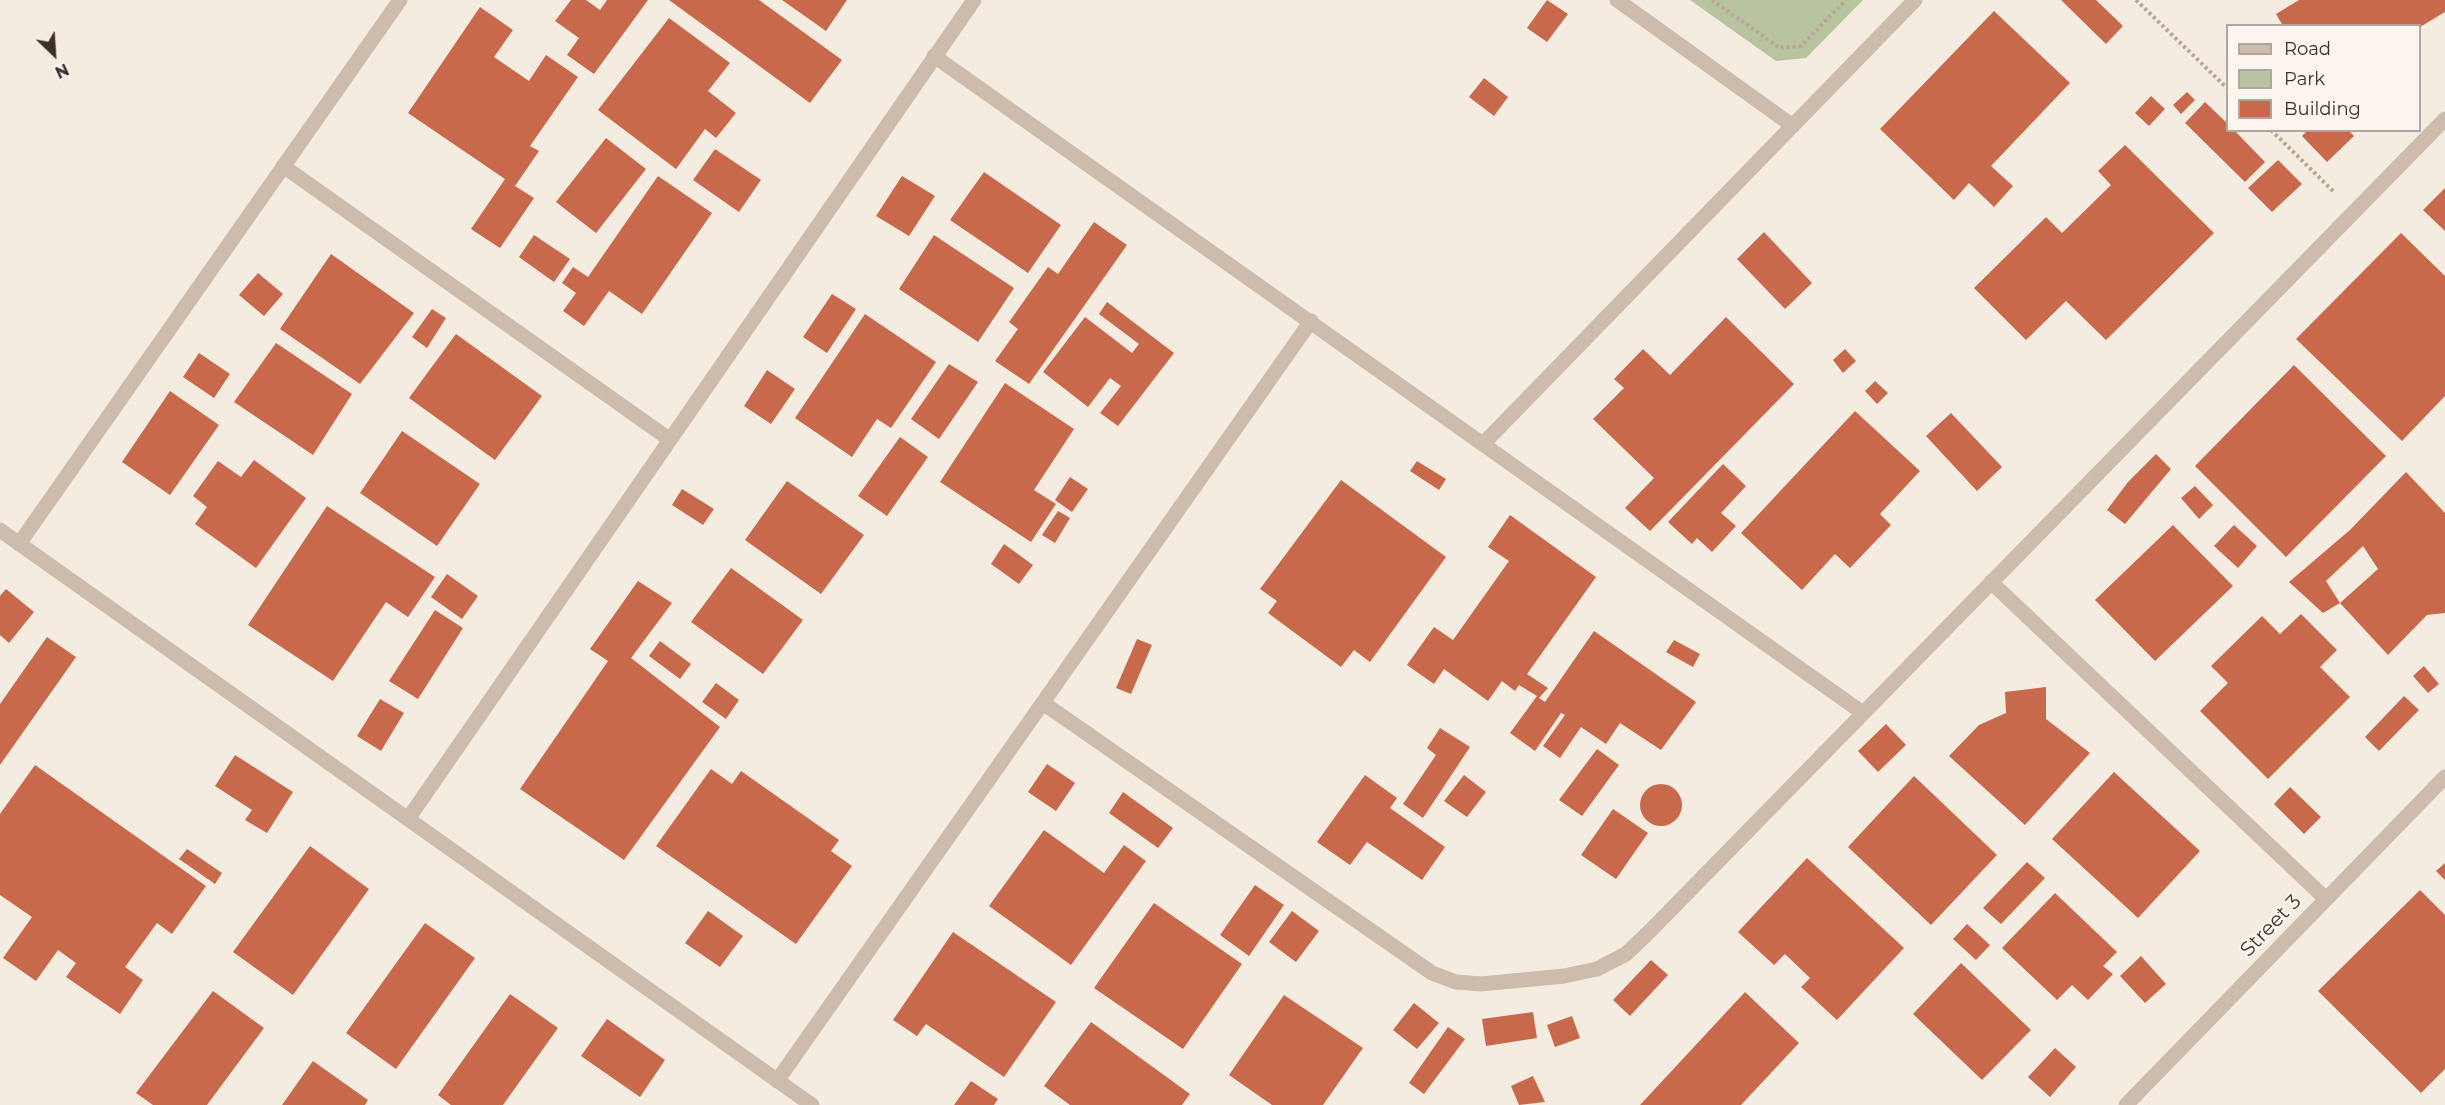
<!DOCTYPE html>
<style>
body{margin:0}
#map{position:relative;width:2445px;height:1105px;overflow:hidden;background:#f4ebe1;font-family:Montserrat,sans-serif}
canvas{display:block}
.legend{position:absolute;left:2226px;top:24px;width:195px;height:108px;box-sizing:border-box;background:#fbf5ee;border:2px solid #aea6a0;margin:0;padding:8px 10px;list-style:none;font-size:18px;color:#3b302b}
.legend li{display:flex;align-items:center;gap:12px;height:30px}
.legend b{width:30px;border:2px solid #aea6a0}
.north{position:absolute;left:24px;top:24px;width:60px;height:60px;-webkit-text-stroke:4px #fbf5ee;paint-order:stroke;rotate:155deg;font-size:16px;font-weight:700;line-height:24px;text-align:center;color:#3b302b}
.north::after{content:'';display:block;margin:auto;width:21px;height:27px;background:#3b302b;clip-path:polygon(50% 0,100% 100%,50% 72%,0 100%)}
</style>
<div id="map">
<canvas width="2445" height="1105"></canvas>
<ul class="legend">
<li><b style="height:8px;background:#cdbbac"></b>Road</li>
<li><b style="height:16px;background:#b8c4a0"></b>Park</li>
<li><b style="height:16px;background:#c8694b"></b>Building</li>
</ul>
<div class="north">N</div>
</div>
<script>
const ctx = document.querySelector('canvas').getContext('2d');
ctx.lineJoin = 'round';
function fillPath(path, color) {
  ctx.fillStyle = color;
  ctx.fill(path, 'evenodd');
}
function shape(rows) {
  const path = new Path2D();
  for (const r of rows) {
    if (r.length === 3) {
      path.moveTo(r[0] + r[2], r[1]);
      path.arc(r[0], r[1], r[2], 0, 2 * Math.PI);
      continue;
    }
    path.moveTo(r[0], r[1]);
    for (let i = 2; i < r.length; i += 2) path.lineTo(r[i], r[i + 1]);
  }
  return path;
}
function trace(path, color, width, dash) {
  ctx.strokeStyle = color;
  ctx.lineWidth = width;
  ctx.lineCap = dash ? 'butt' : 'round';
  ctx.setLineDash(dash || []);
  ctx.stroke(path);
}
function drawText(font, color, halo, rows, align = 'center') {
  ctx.font = font + ' Montserrat,sans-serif';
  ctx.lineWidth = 4.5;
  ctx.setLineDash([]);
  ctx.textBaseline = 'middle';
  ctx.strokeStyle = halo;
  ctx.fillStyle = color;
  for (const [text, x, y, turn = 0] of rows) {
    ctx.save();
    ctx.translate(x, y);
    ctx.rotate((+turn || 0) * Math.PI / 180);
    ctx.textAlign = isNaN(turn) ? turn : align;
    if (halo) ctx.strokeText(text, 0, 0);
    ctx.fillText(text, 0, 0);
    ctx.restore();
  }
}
const green = shape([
 [1690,0,1863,0,1806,58,1776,61]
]);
const building = shape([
 [571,0,586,0,600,10,607,0,648,0,594,74,567,55,579,38,555,21],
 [669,0,759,0,842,60,810,103],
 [782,0,847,0,826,31],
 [1547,0,1568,14,1547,42,1527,28],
 [2061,0,2096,0,2123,26,2106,44],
 [2299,0,2445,0,2445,12,2420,27,2283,26,2276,14],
 [480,7,513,30,494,57,529,81,546,55,578,77,530,146,539,151,515,186,534,198,500,248,471,229,505,179,408,113],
 [1994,11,2070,83,1991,166,2013,186,1994,207,1969,183,1954,200,1880,129],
 [669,18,730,63,708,91,736,113,716,138,705,129,676,169,598,110],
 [1484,78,1508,97,1494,116,1469,97],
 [2187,92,2195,100,2181,114,2173,105],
 [2151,96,2165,109,2149,126,2135,113],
 [2205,102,2228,124,2228,130,2234,130,2265,162,2245,182,2185,123],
 [2308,130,2348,130,2354,136,2327,162,2302,136],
 [606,138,646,169,596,233,556,202],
 [2125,145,2214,233,2106,340,2066,301,2026,340,1974,288,2046,217,2062,233,2111,185,2098,171],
 [715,149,761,180,739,212,693,180],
 [2278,160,2302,184,2272,212,2248,188],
 [984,172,1061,225,1028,273,950,220],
 [658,176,712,213,642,314,609,291,584,326,563,311,576,293,562,283,573,267,588,277],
 [902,176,935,196,909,236,876,216],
 [2445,188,2445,231,2423,210],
 [1094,222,1127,245,1029,384,995,361,1018,329,1009,322,1048,267,1058,274],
 [1764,232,1812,283,1785,309,1737,259],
 [2401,233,2445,276,2445,396,2402,441,2296,339],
 [534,235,570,259,554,282,519,257],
 [934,235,1014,288,978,342,899,289],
 [331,254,414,313,360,384,280,329],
 [258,273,283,294,264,316,239,295],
 [832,294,856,309,827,353,803,337],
 [1107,302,1174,353,1118,426,1100,413,1121,386,1110,378,1088,407,1043,372,1085,317,1132,353,1139,344,1099,314],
 [432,309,446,318,427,348,412,337],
 [865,314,936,362,891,428,877,419,852,457,795,418],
 [1726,317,1794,384,1650,531,1625,508,1654,478,1593,419,1624,388,1614,379,1643,349,1670,375],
 [456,334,542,396,495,460,409,398],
 [276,343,352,394,313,455,234,402],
 [1845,349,1856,361,1843,373,1833,360],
 [199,353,230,374,214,398,183,377],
 [949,364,978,382,939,439,911,419],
 [2294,365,2386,456,2286,557,2195,466],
 [767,370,795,389,771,424,744,406],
 [1875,381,1888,393,1877,404,1865,391],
 [1005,383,1074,429,1034,490,1056,504,1031,542,940,482],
 [170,391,219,425,170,495,122,462],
 [1855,411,1920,471,1880,514,1891,525,1850,568,1835,554,1802,590,1741,533],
 [1951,413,2002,467,1977,491,1926,436],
 [402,431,480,484,437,546,360,493],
 [900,437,928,457,887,516,858,496],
 [2156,454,2171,469,2125,524,2107,510,2128,482],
 [254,460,306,498,256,568,195,524,207,507,193,496,218,461,241,477],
 [1417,461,1446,479,1439,490,1410,471],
 [1723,464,1746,486,1721,513,1736,526,1712,552,1697,538,1692,544,1668,522],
 [2406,472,2445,513,2445,613,2427,615,2388,655,2340,603,2378,569,2363,546,2326,581,2340,603,2323,613,2289,582,2350,530],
 [1070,477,1088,489,1072,512,1055,500],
 [1341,480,1446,557,1370,662,1354,650,1341,667,1268,613,1277,601,1260,589],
 [787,481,864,535,821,594,745,540],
 [2195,486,2213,505,2199,519,2181,498],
 [682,489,714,509,703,525,672,505],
 [327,506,435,577,408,617,386,602,333,681,248,625],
 [1058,511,1070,518,1055,543,1042,535],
 [1510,515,1596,577,1527,674,1548,688,1539,698,1545,702,1594,631,1696,702,1661,750,1620,723,1606,744,1581,727,1560,758,1543,746,1565,715,1561,713,1535,751,1510,733,1537,696,1519,685,1515,691,1502,681,1488,701,1444,669,1434,684,1407,665,1434,627,1453,640,1509,561,1488,547],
 [2173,525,2233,586,2155,661,2095,600],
 [2234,525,2257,546,2238,568,2214,546],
 [1004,544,1033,565,1019,584,991,564],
 [731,568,803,620,763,674,691,622],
 [447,574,478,596,462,619,431,597],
 [638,581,672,603,631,658,720,727,624,860,520,789,608,661,590,649],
 [6,589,34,612,9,643,0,635,0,596],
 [435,610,463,628,418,699,389,681],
 [2301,614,2337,650,2320,667,2350,697,2268,779,2200,711,2228,683,2211,666,2262,616,2280,634],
 [47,637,76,657,0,765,0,704],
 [1137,639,1152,645,1131,694,1116,688],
 [1674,640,1700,654,1693,667,1666,652],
 [660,641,691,664,680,679,649,656],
 [2424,666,2439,684,2428,693,2413,676],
 [716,683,739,700,726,719,702,702],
 [2046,687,2046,719,2090,753,2025,825,1949,756,1979,725,2006,713,2005,692],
 [2404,696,2419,710,2379,751,2365,737],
 [380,699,404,713,381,751,357,736],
 [1886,724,1906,745,1878,772,1858,751],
 [1440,728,1470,747,1423,818,1403,804,1436,755,1427,748],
 [1597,749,1619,765,1582,816,1559,800],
 [235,755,293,792,267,833,245,820,252,810,215,786],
 [1047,764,1075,783,1056,811,1028,792],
 [35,765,206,886,172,934,157,923,125,967,143,980,120,1014,66,977,76,963,58,950,36,981,3,958,32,917,0,895,0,814],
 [711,769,732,784,741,771,839,840,831,851,852,866,796,944,656,846],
 [2114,772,2200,851,2138,918,2052,839],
 [1365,775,1397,798,1390,808,1445,847,1422,880,1367,842,1350,865,1317,842],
 [1464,775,1486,792,1467,817,1444,801],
 [1914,776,1997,855,1931,925,1848,847],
 [1661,805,21],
 [2290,787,2321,817,2304,834,2274,804],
 [1123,792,1173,828,1158,848,1109,813],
 [1613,809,1648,833,1616,879,1581,855],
 [1044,830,1104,873,1124,845,1146,861,1071,965,989,906],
 [310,846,369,889,293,995,233,952],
 [187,849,222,873,215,884,179,859],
 [1807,858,1904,948,1837,1020,1801,987,1810,978,1785,954,1774,965,1738,932],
 [2027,862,2045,878,2001,924,1983,908],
 [2445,863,2445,880,2436,871],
 [1255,885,1284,905,1249,956,1220,935],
 [2420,890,2445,915,2445,1069,2421,1093,2318,991],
 [2055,893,2117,952,2103,966,2113,974,2088,1000,2072,985,2057,1000,2002,948],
 [1154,903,1242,964,1183,1049,1094,988],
 [708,911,743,936,720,967,685,943],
 [1292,911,1319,931,1296,962,1269,942],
 [425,923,475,958,396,1069,346,1033],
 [1967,924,1990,945,1976,960,1953,939],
 [953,932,1056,1002,1004,1077,926,1024,917,1036,893,1020],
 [2141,956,2166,984,2145,1003,2120,976],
 [1651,960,1668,975,1630,1016,1613,1000],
 [1961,963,2031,1030,1982,1080,1913,1014],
 [213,991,264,1028,207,1105,153,1105,136,1093],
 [1745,992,1799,1043,1741,1105,1640,1105],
 [510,994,558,1028,503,1105,451,1105,438,1095],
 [1284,995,1363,1048,1323,1105,1272,1105,1229,1075],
 [1414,1003,1439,1023,1417,1049,1393,1030],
 [1533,1012,1537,1038,1486,1046,1482,1019],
 [1572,1016,1580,1038,1555,1047,1547,1025],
 [607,1019,665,1060,640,1097,581,1056],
 [1091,1022,1190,1094,1182,1105,1070,1105,1044,1086],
 [1448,1027,1465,1039,1424,1094,1409,1083],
 [2055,1048,2076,1067,2050,1097,2028,1077],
 [313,1061,368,1100,365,1105,282,1105],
 [1533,1076,1545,1102,1519,1105,1511,1086],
 [971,1081,998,1099,994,1105,954,1105]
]);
const path = shape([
 [1712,0,1780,48,1801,46,1846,0],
 [2136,0,2228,89],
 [2271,130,2335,193]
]);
const minor = shape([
 [1617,0,1793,126],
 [934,56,1863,713],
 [283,166,669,439],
 [1483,444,1915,0],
 [0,530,812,1105],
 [19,544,400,0],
 [1991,582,2326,899],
 [1043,703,1432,973,1456,982,1481,984,1564,976,1597,969,1626,954,1650,931,2445,119],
 [408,819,974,0],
 [777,1081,1311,321],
 [2126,1105,2445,777]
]);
const streetNames = [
 ["Street 3",2271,926,-46]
];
fillPath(green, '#b8c4a0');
fillPath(building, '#c8694b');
trace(path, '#b9a596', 4, [3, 3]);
trace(minor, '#cdbbac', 15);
drawText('20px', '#3b302b', '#fbf5ee', streetNames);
</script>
